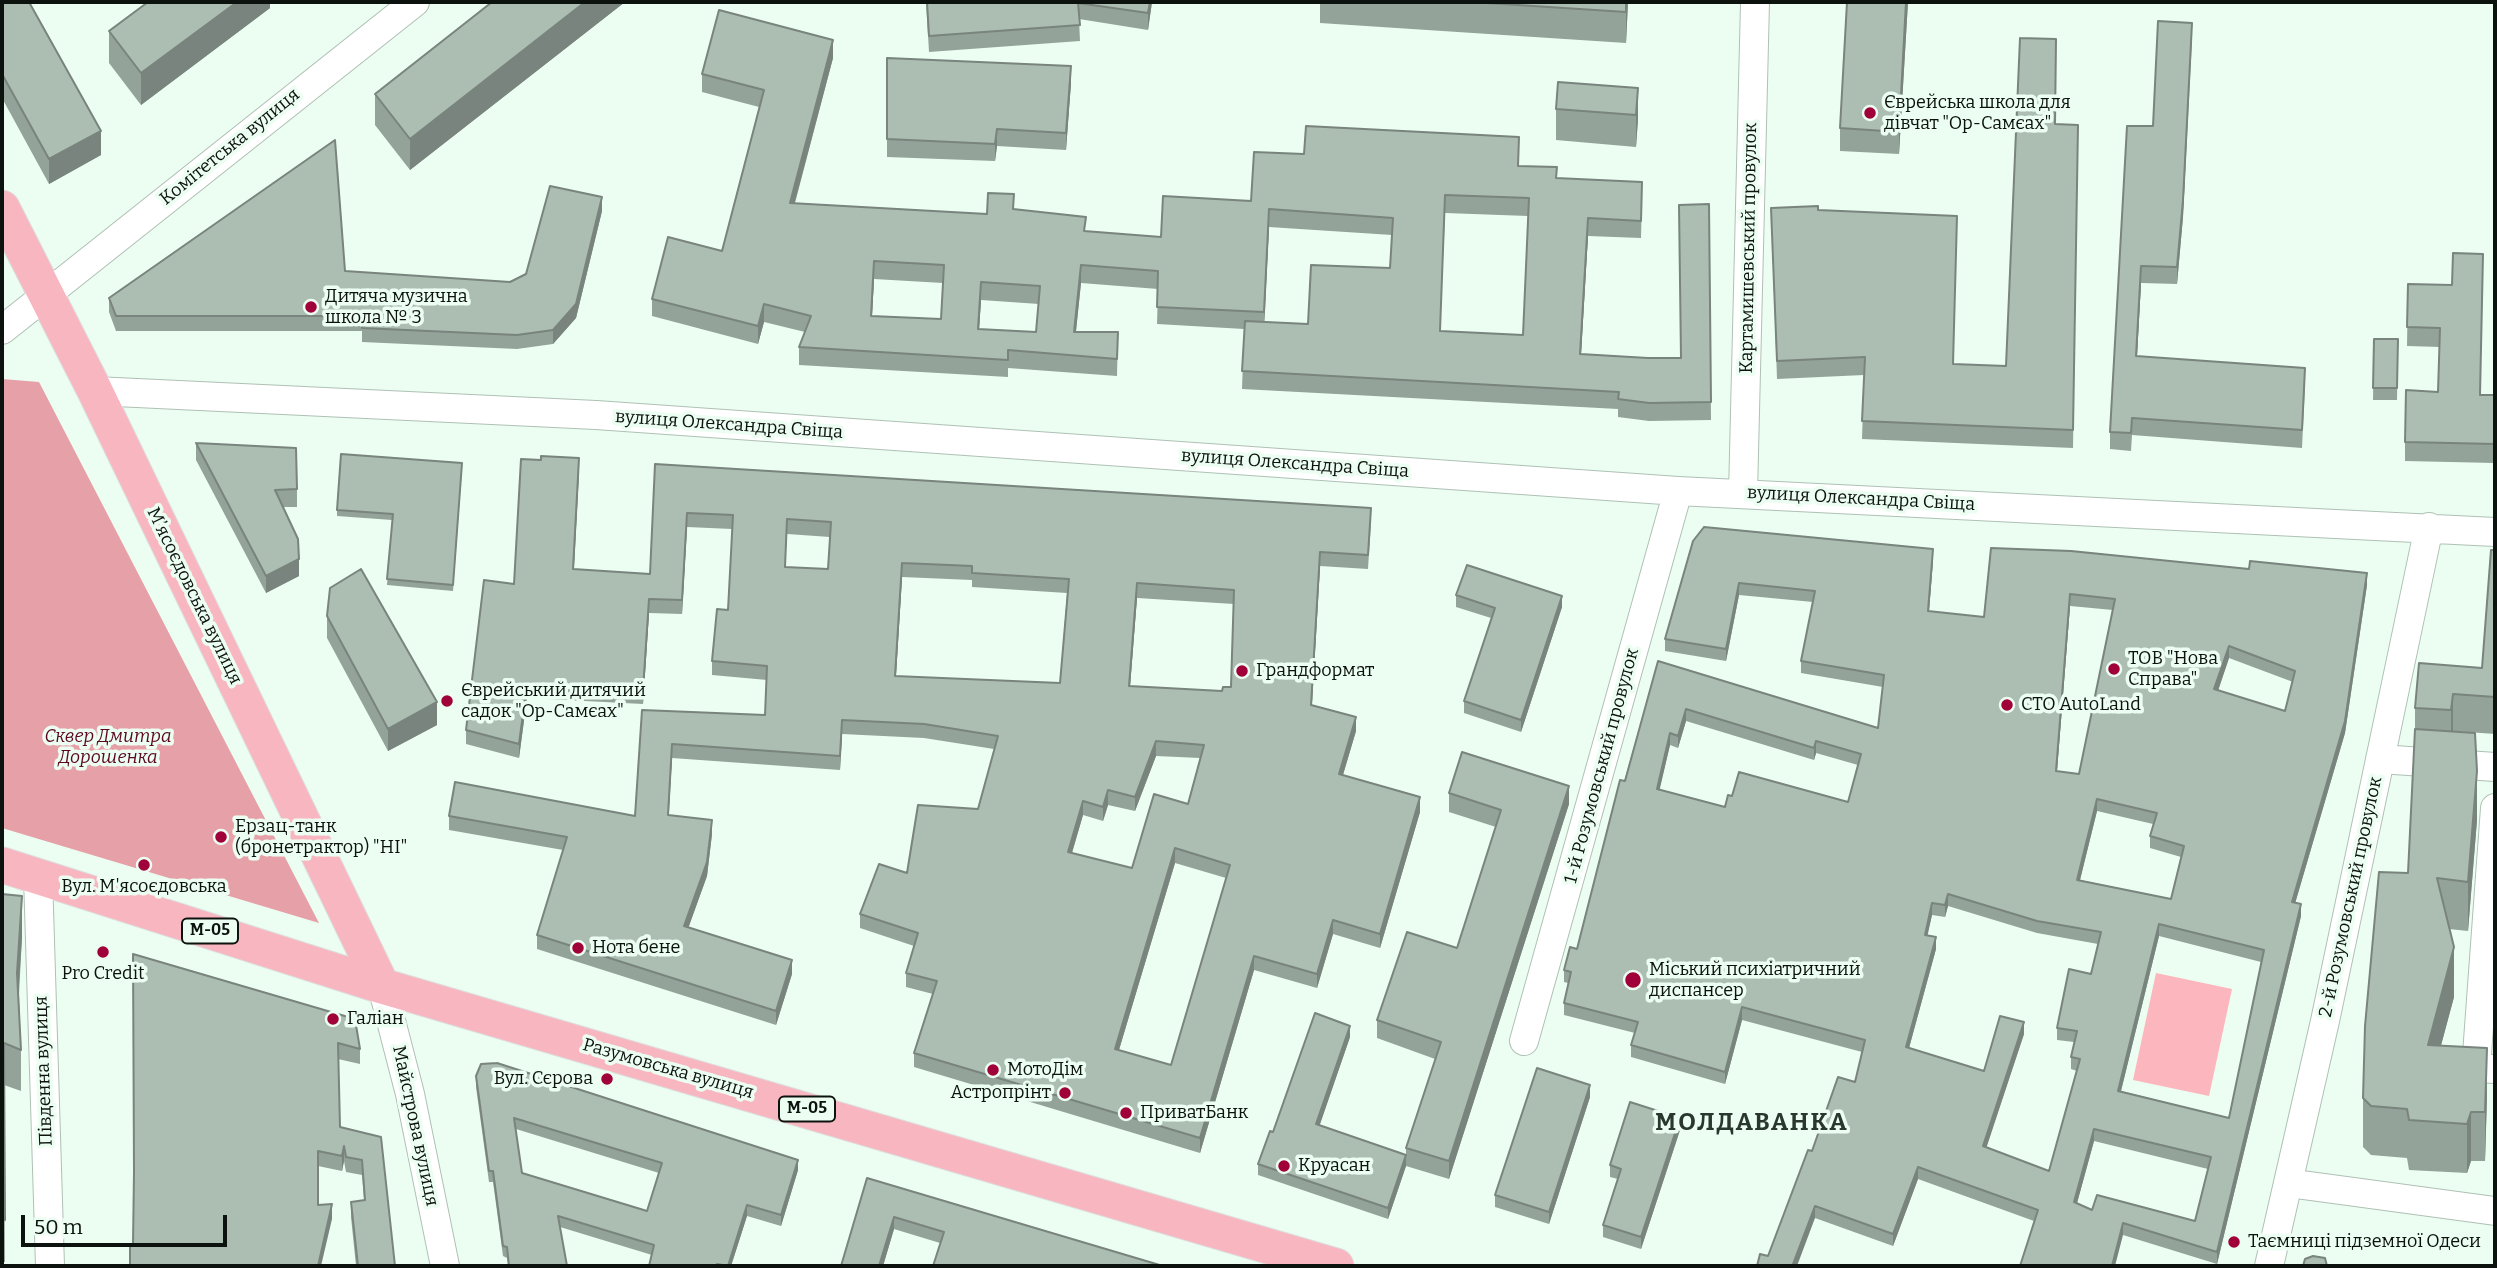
<!DOCTYPE html>
<meta charset="utf-8">
<style>
body{margin:0}
#map{position:relative;width:2497px;height:1268px;overflow:hidden;background:#ecfef2;font-family:Bitter,serif}
canvas{display:block}
.frame{position:absolute;inset:0;border:4px solid #0c120e;pointer-events:none}
.scale{position:absolute;left:21px;top:1215px;width:206px;height:32px;box-sizing:border-box;border:4px solid #0c120e;border-top:0;padding-left:9px;font-size:21px;line-height:24px;white-space:nowrap;color:#0c120e;-webkit-text-stroke:5px #ecfef2;paint-order:stroke}
</style>
<div id="map">
<canvas width="2497" height="1268"></canvas>
<div class="frame"></div>
<div class="scale">50 m</div>
</div>
<script>
const ctx = document.querySelector('canvas').getContext('2d');
ctx.lineJoin = 'round';
function fillPath(path, color) {
  ctx.fillStyle = color;
  ctx.fill(path, 'evenodd');
}
function shape(rows) {
  const path = new Path2D();
  for (const r of rows) {
    path.moveTo(r[0], r[1]);
    for (let i = 2; i < r.length; i += 2) path.lineTo(r[i], r[i + 1]);
  }
  return path;
}
function trace(path, color, width, dash) {
  ctx.strokeStyle = color;
  ctx.lineWidth = width;
  ctx.lineCap = dash ? 'butt' : 'round';
  ctx.setLineDash(dash || []);
  ctx.stroke(path);
}
function drawText(font, color, halo, rows, align = 'center') {
  ctx.font = font + ' Bitter,serif';
  ctx.lineWidth = 7;
  ctx.setLineDash([]);
  ctx.textBaseline = 'middle';
  ctx.strokeStyle = halo;
  ctx.fillStyle = color;
  for (const [text, x, y, turn = 0] of rows) {
    ctx.save();
    ctx.translate(x, y);
    ctx.rotate((+turn || 0) * Math.PI / 180);
    ctx.textAlign = isNaN(turn) ? turn : align;
    if (halo) ctx.strokeText(text, 0, 0);
    ctx.fillText(text, 0, 0);
    ctx.restore();
  }
}
const green = shape([
 [2156,973,2232,989,2209,1096,2133,1080]
]);
const forest = shape([
 [2,379,39,382,319,923,2,828]
]);
const minor = shape([
 [2,330,415,2],
 [95,391,596,415,1678,491,2495,532],
 [1743,494,1755,2],
 [2380,759,2495,767],
 [2495,808,2476,1068,2495,1069],
 [38,876,50,1266],
 [382,986,410,1094,445,1266],
 [1524,1041,1678,491],
 [2288,1183,2495,1211],
 [2269,1266,2325,1021,2429,527]
]);
const major = shape([
 [2,208,95,391,382,986],
 [2,865,382,986,1336,1266]
]);
const wall = shape([
 [2,2,101,155,49,184,2,98],
 [270,2,270,8,141,105,109,63,109,31],
 [492,2,625,2,410,170,375,125,375,94],
 [926,2,1152,2,1148,30,1079,19,1080,41,929,52],
 [1320,2,1628,2,1626,43,1320,23],
 [1847,2,1908,2,1899,154,1840,151,1840,128],
 [2192,40,2183,217,2177,284,2141,283,2137,356,2305,385,2302,448,2132,435,2131,451,2110,449,2110,432,2153,126],
 [833,58,795,203,987,214,1014,209,1086,231,1161,237,1251,201,1518,166,1557,178,1642,200,1641,238,1588,236,1581,354,1648,358,1681,358,1709,204,1711,420,1649,421,1618,417,1618,409,1242,389,1244,329,1157,324,1158,289,1081,283,1076,332,1118,332,1117,376,1008,368,1008,377,799,365,799,347,805,332,764,322,758,344,652,316,652,299,722,251,759,107,702,92,702,74],
 [1445,213,1528,216,1523,335,1440,331],
 [1269,227,1392,235,1390,268,1308,324,1264,322],
 [874,279,943,283,941,319,872,316],
 [981,300,1039,304,1036,332,979,329],
 [887,58,1071,83,1066,150,997,146,995,161,887,157],
 [1638,88,1638,119,1636,147,1556,140,1556,109],
 [2055,124,2078,125,2073,448,1862,439,1864,375,1777,379,1771,208,1818,210,1954,364,2006,366],
 [602,211,576,318,553,344,517,349,362,342,362,331,116,331,109,312,109,298,345,271,510,282,526,274],
 [2408,284,2452,285,2480,395,2495,395,2495,463,2405,461,2405,442,2438,392,2440,347,2407,346],
 [2374,339,2398,339,2397,400,2373,400],
 [196,443,297,489,297,507,283,507,299,576,266,593,196,460],
 [541,460,579,472,574,569,650,574,655,464,1371,522,1368,569,1320,566,1312,705,1356,731,1343,775,1420,812,1380,948,1333,934,1317,988,1254,970,1200,1153,914,1067,914,1053,933,994,906,987,906,973,914,946,860,928,860,914,978,809,994,749,924,738,842,734,840,770,672,758,668,815,712,834,707,876,688,928,792,974,776,1025,537,949,537,935,563,850,449,830,449,816,635,816,642,710,765,715,767,680,712,675,712,661,728,610,732,529,687,527,682,614,649,613,643,704,527,698,519,758,466,744,466,730,514,584],
 [787,534,830,537,828,569,785,567],
 [902,577,972,580,972,587,1067,593,1060,683,896,676],
 [1137,598,1234,604,1231,687,1222,691,1130,686],
 [1156,756,1200,758,1188,804,1132,868,1072,853,1083,815,1103,821,1108,805,1135,811],
 [1175,863,1226,878,1171,1065,1119,1050],
 [462,469,453,591,387,585,392,520,337,516,337,510],
 [1693,541,1933,561,1929,611,1984,617,1991,548,2367,585,2345,733,2295,903,2301,916,2217,1264,2123,1235,2034,1221,1918,1179,1893,1246,1815,1218,1768,1256,1812,1151,1855,1082,1862,1052,1742,1020,1725,1084,1631,1057,1631,1045,1635,1033,1564,1015,1564,1003,1568,983,1564,982,1564,970,1577,949,1658,661,1878,728,1883,687,1801,673,1801,661,1813,602,1739,595,1726,661,1665,651,1665,639],
 [2070,606,2113,610,2079,774,2057,771],
 [2229,658,2293,682,2285,711,2218,691],
 [1686,721,1814,760,1816,753,1858,765,1848,802,1725,807,1659,790,1670,745,1678,748],
 [2097,811,2153,824,2150,836,2150,848,2181,857,2171,899,2080,880],
 [1948,906,2037,933,2098,944,2091,974,2057,1028,2057,1040,2074,1042,2071,1057,2071,1069,2077,1071,2049,1171,1986,1147,2024,1034,1984,1071,1909,1048,1936,949,1927,935,1932,915,1945,917],
 [2159,936,2261,962,2229,1118,2121,1091],
 [2094,1141,2208,1169,2195,1221,2092,1210,2077,1203],
 [2495,550,2495,734,2453,731,2477,820,2468,931,2449,929,2454,997,2441,1045,2487,1097,2485,1161,2471,1161,2467,1173,2409,1170,2407,1158,2371,1155,2363,1147,2363,1098,2408,873,2415,734,2415,708,2482,668],
 [1456,595,1562,607,1521,732,1464,713,1464,701,1491,618,1456,607],
 [327,616,437,725,388,751,327,638],
 [1449,793,1569,804,1449,1179,1406,1166,1388,1219,1258,1175,1258,1164,1273,1132,1350,1037,1319,1126,1406,1155,1406,1148,1435,1059,1377,1038,1377,1020,1457,948,1496,827,1449,812],
 [2,894,22,937,19,995,21,1050,21,1091,4,1085,5,1262,2,1262],
 [133,954,360,1049,360,1064,338,1059,340,1127,381,1137,395,1266,356,1266,351,1217,351,1202,364,1200,362,1175,346,1172,344,1161,342,1171,318,1166,318,1205,332,1219,133,1244,134,1174],
 [476,1076,798,1170,781,1226,747,1216,731,1266,649,1266,652,1255,560,1227,567,1266,508,1266,507,1258,503,1256,493,1182,489,1182,476,1087],
 [516,1129,659,1173,647,1211,522,1173],
 [1590,1097,1549,1224,1495,1207,1495,1195],
 [1680,1130,1641,1249,1603,1237,1603,1225,1618,1179,1610,1177,1610,1165],
 [867,1178,1163,1266,940,1243,894,1229,883,1266,841,1266]
]);
const shadedWall = shape([
 [237,2,270,2,270,8,141,105,141,73],
 [585,2,625,2,410,170,410,139],
 [1150,2,1152,2,1148,30,1148,13],
 [1626,2,1628,2,1626,43],
 [1906,2,1908,2,1899,154,1899,132],
 [2192,23,2183,217,2177,284,2177,267],
 [833,40,833,58,790,220,790,203],
 [1071,66,1071,83,1066,150,1066,133],
 [1638,88,1638,119,1636,147,1636,115],
 [997,129,997,146,995,161,995,144],
 [101,131,101,155,49,184,49,159],
 [602,197,602,211,576,318,553,344,553,330],
 [1269,209,1269,227,1264,330,1264,312],
 [1588,218,1588,236,1580,372,1580,354],
 [874,261,874,279,871,334,871,316],
 [1081,265,1081,283,1074,349,1074,332],
 [2141,266,2141,283,2136,374,2136,356],
 [981,282,981,300,978,347,978,329],
 [764,304,764,322,758,344,758,326],
 [579,458,579,472,573,583,573,569],
 [687,513,687,527,682,614,682,600],
 [1933,549,1933,561,1928,623,1928,611],
 [1320,552,1320,566,1311,719,1311,705],
 [299,559,299,576,266,593,266,576],
 [902,563,902,577,895,690,895,676],
 [2367,573,2367,585,2345,733,2292,914,2292,902],
 [1137,583,1137,598,1129,700,1129,686],
 [1739,583,1739,595,1726,661,1726,649],
 [2070,594,2070,606,2056,783,2056,771],
 [1562,596,1562,607,1521,732,1521,720],
 [649,599,649,613,643,704,643,690],
 [2229,646,2229,658,2214,702,2214,689],
 [527,684,527,698,519,758,519,744],
 [2453,694,2453,731,2451,747,2451,710],
 [437,702,437,725,388,751,388,729],
 [1686,709,1686,721,1678,748,1678,736],
 [1356,717,1356,731,1339,788,1339,774],
 [842,720,842,734,840,770,840,756],
 [1670,733,1670,745,1657,801,1657,789],
 [1156,741,1156,756,1135,811,1135,797],
 [1816,741,1816,753,1814,760,1814,748],
 [672,744,672,758,668,829,668,815],
 [2477,771,2477,820,2468,931,2468,882],
 [1569,786,1569,804,1449,1179,1449,1161],
 [1108,790,1108,805,1103,821,1103,807],
 [1420,797,1420,812,1380,948,1380,934],
 [2097,799,2097,811,2077,892,2077,880],
 [1083,801,1083,815,1068,866,1068,852],
 [712,820,712,834,707,876,684,940,684,926],
 [1175,848,1175,863,1115,1063,1115,1049],
 [1948,894,1948,906,1945,917,1945,905],
 [22,896,22,937,17,1015,17,973],
 [1932,903,1932,915,1925,947,1925,935],
 [2301,904,2301,916,2217,1264,2217,1252],
 [1333,920,1333,934,1317,988,1317,974],
 [2159,924,2159,936,2118,1103,2118,1091],
 [1936,937,1936,949,1906,1059,1906,1047],
 [2454,947,2454,997,2428,1094,2428,1045],
 [1254,956,1254,970,1200,1153,1200,1138],
 [792,960,792,974,776,1025,776,1011],
 [1742,1007,1742,1020,1725,1084,1725,1072],
 [2024,1022,2024,1034,1983,1158,1983,1146],
 [1350,1026,1350,1037,1316,1136,1316,1124],
 [2487,1048,2487,1097,2485,1161,2485,1112],
 [1590,1085,1590,1097,1549,1224,1549,1212],
 [2471,1112,2471,1161,2467,1173,2467,1124],
 [1680,1118,1680,1130,1641,1249,1641,1237],
 [2094,1129,2094,1141,2074,1214,2074,1202],
 [344,1146,344,1161,342,1171,342,1156],
 [1406,1155,1406,1166,1388,1219,1388,1208],
 [798,1160,798,1170,781,1226,781,1215],
 [1918,1167,1918,1179,1893,1246,1893,1234],
 [332,1204,332,1219,321,1266,318,1266],
 [747,1205,747,1216,731,1266,728,1266],
 [1815,1206,1815,1218,1797,1266,1793,1264],
 [894,1217,894,1229,883,1266,879,1266],
 [2123,1223,2123,1235,2115,1266,2112,1266]
]);
const building = shape([
 [2,2,29,2,101,131,49,159,2,74,2,2],
 [148,2,237,2,141,73,109,31,148,2],
 [492,2,585,2,410,139,375,94,492,2],
 [927,2,1150,2,1148,13,1078,3,1080,25,929,36,927,2],
 [1471,2,1626,2,1626,12,1471,2],
 [1847,2,1906,2,1899,132,1840,128,1847,2],
 [719,10,833,40,790,203,987,214,988,193,1014,194,1013,209,1086,217,1084,231,1161,237,1163,196,1251,201,1254,152,1304,154,1306,126,1519,137,1518,166,1557,167,1556,178,1642,182,1641,221,1588,218,1580,354,1648,358,1681,358,1679,205,1709,204,1711,402,1649,403,1618,399,1619,392,1242,371,1245,321,1308,324,1311,265,1390,268,1393,218,1269,209,1264,312,1157,307,1158,271,1081,265,1074,332,1118,332,1117,359,1008,350,1008,360,799,347,811,316,764,304,758,326,652,299,668,237,722,251,764,90,702,74,719,10],
 [1445,195,1529,198,1523,335,1440,331,1445,195],
 [874,261,944,265,941,319,871,316,874,261],
 [981,282,1040,286,1036,332,978,329,981,282],
 [2158,21,2192,23,2183,200,2177,267,2141,266,2136,356,2305,368,2302,430,2132,418,2131,433,2110,432,2127,126,2153,126,2158,21],
 [2020,38,2056,39,2055,124,2078,125,2073,430,1862,421,1865,357,1777,361,1771,208,1818,206,1818,210,1957,216,1953,364,2006,366,2020,38],
 [887,58,1071,66,1066,133,997,129,995,144,887,139,887,58],
 [1558,82,1638,88,1636,115,1556,109,1558,82],
 [335,140,345,271,510,282,526,274,550,186,602,197,576,304,553,330,517,335,362,328,363,316,116,316,109,298,335,140],
 [2453,253,2483,254,2480,395,2495,395,2495,444,2405,442,2406,390,2438,392,2440,328,2407,327,2408,284,2452,285,2453,253],
 [2374,339,2398,339,2397,388,2373,388,2374,339],
 [196,443,296,448,297,489,275,490,298,539,299,559,266,576,196,443],
 [341,454,462,463,453,585,387,579,393,514,337,510,341,454],
 [541,456,579,458,573,569,650,574,655,464,1371,508,1368,555,1320,552,1311,705,1356,717,1339,774,1420,797,1380,934,1333,920,1317,974,1254,956,1200,1138,914,1053,937,981,906,973,918,933,860,914,879,864,907,873,918,805,978,809,998,736,924,724,842,720,840,756,672,744,668,815,712,820,707,862,684,926,792,960,776,1011,537,935,567,837,449,816,455,782,635,816,642,710,765,715,767,666,712,661,717,609,728,610,733,515,687,513,682,600,649,599,643,690,527,684,519,744,466,730,484,580,514,584,521,459,541,460,541,456],
 [787,519,831,522,828,569,785,567,787,519],
 [902,563,972,566,972,573,1069,579,1060,683,895,676,902,563],
 [1137,583,1234,590,1231,687,1223,687,1222,691,1129,686,1137,583],
 [1156,741,1204,745,1188,804,1154,794,1132,868,1068,852,1083,801,1103,807,1108,790,1135,797,1156,741],
 [1175,848,1230,865,1171,1065,1115,1049,1175,848],
 [1704,527,1933,549,1928,611,1984,617,1991,548,2071,551,2249,569,2250,561,2367,573,2345,721,2292,902,2301,904,2217,1252,2123,1223,2112,1266,2020,1266,2038,1210,1918,1167,1893,1234,1815,1206,1793,1264,1800,1266,1757,1266,1760,1254,1768,1256,1808,1150,1812,1151,1838,1077,1855,1082,1865,1040,1742,1007,1725,1072,1631,1045,1638,1022,1564,1003,1571,972,1564,970,1570,947,1577,949,1620,780,1625,781,1658,661,1878,728,1884,675,1801,661,1815,591,1739,583,1726,649,1665,639,1693,541,1704,527],
 [2070,594,2115,599,2079,774,2056,771,2070,594],
 [2229,646,2295,671,2285,711,2214,689,2229,646],
 [1686,709,1814,748,1816,741,1861,754,1848,802,1739,772,1732,796,1728,795,1725,807,1657,789,1670,733,1678,736,1686,709],
 [2097,799,2157,813,2150,836,2184,846,2171,899,2077,880,2097,799],
 [1948,894,2037,921,2101,932,2091,974,2069,969,2057,1028,2077,1031,2071,1057,2080,1059,2049,1171,1983,1146,2024,1022,2000,1016,1984,1071,1906,1047,1936,937,1925,935,1932,903,1945,905,1948,894],
 [2159,924,2264,950,2229,1118,2118,1091,2159,924],
 [2094,1129,2211,1157,2195,1221,2097,1195,2092,1210,2074,1202,2094,1129],
 [2491,550,2495,550,2495,697,2453,694,2451,710,2415,708,2419,663,2482,668,2491,550],
 [1467,565,1562,596,1521,720,1464,701,1495,608,1456,595,1467,565],
 [361,569,437,702,388,729,327,616,330,588,361,569],
 [2415,729,2475,733,2477,771,2468,882,2437,878,2454,947,2428,1045,2487,1048,2485,1112,2471,1112,2467,1124,2409,1120,2407,1109,2371,1106,2363,1098,2365,1026,2379,872,2408,873,2415,729],
 [1462,752,1569,786,1449,1161,1406,1148,1441,1042,1377,1020,1407,932,1457,948,1501,810,1449,793,1462,752],
 [2,894,22,896,17,973,21,1050,4,1043,5,1220,2,1220,2,894],
 [133,954,355,1019,360,1049,338,1043,340,1127,381,1137,395,1266,358,1266,351,1202,365,1200,362,1160,346,1157,344,1146,342,1156,318,1151,318,1205,332,1204,318,1266,130,1266,130,1244,133,1244,134,1172,133,954],
 [1315,1013,1350,1026,1316,1124,1406,1155,1388,1208,1258,1164,1270,1131,1273,1132,1315,1013],
 [497,1063,798,1160,781,1215,747,1205,728,1266,717,1264,716,1266,649,1266,654,1245,558,1216,567,1266,509,1266,507,1247,503,1246,493,1171,489,1171,476,1076,481,1064,497,1063],
 [514,1118,662,1163,647,1211,522,1173,514,1118],
 [1537,1068,1590,1085,1549,1212,1495,1195,1537,1068],
 [1630,1102,1680,1118,1641,1237,1603,1225,1621,1169,1610,1165,1630,1102],
 [867,1178,1163,1266,933,1266,944,1232,894,1217,879,1266,841,1266,867,1178],
 [2313,1256,2325,1258,2327,1266,2303,1266,2305,1259,2313,1256]
]);
const markers = [
 [1870,113,7,"#a10139"],
 [311,307,7,"#a10139"],
 [2114,669,7,"#a10139"],
 [1242,671,7,"#a10139"],
 [447,701,7,"#a10139"],
 [2007,705,7,"#a10139"],
 [221,837,7,"#a10139"],
 [144,865,7,"#a10139"],
 [578,948,7,"#a10139"],
 [103,952,7,"#a10139"],
 [1633,980,9,"#a10139"],
 [333,1019,7,"#a10139"],
 [993,1070,7,"#a10139"],
 [607,1079,7,"#a10139"],
 [1065,1093,7,"#a10139"],
 [1126,1113,7,"#a10139"],
 [1284,1166,7,"#a10139"],
 [2234,1242,7,"#a10139"]
];
const shields = [
 [210,931,56],
 [807,1109,56]
];
const shieldNames = [
 ["М-05",210,931],
 ["М-05",807,1109]
];
const poiNames = [
 ["Єврейська школа для",1884,103],
 ["дівчат \"Ор-Самєах\"",1884,124],
 ["Дитяча музична",325,297],
 ["школа № 3",325,318],
 ["ТОВ \"Нова",2128,659],
 ["Справа\"",2128,680],
 ["Грандформат",1256,671],
 ["Єврейський дитячий",461,691],
 ["садок \"Ор-Самєах\"",461,712],
 ["СТО AutoLand",2021,705],
 ["Ерзац-танк",235,827],
 ["(бронетрактор) \"НІ\"",235,848],
 ["Вул. М'ясоєдовська",144,887,"center"],
 ["Нота бене",592,948],
 ["Міський психіатричний",1649,970],
 ["диспансер",1649,991],
 ["Pro Credit",103,974,"center"],
 ["Галіан",347,1019],
 ["МотоДім",1007,1070],
 ["Вул. Сєрова",593,1079,"right"],
 ["Астропрінт",1051,1093,"right"],
 ["ПриватБанк",1140,1113],
 ["Круасан",1298,1166],
 ["Таємниці підземної Одеси",2248,1242]
];
const streetNames = [
 ["Комітетська вулиця",230,147,-39],
 ["Картамишевський провулок",1749,248,-89],
 ["вулиця Олександра Свіща",729,425,4],
 ["вулиця Олександра Свіща",1295,464,4],
 ["вулиця Олександра Свіща",1861,499,3],
 ["Мʼясоєдовська вулиця",194,596,64],
 ["1-й Розумовський провулок",1602,766,-75],
 ["2-й Розумовський провулок",2351,897,-78],
 ["Разумовська вулиця",668,1069,16],
 ["Південна вулиця",44,1071,-92],
 ["Майстрова вулиця",415,1126,78]
];
const parkNames = [
 ["Сквер Дмитра",108,737],
 ["Дорошенка",108,758]
];
const districtNames = [
 ["МОЛДАВАНКА",1752,1123]
];
fillPath(green, '#fcb6bd');
fillPath(forest, '#e6a0a7');
trace(minor, '#afc0b5', 30);
trace(major, '#dddedd', 37);
trace(minor, '#fff', 28);
trace(major, '#f8b7c0', 35);
fillPath(wall, '#94a399');
fillPath(shadedWall, '#78847d');
fillPath(building, '#acbdb2');
trace(building, '#78847d', 2);
for (const [x, y, r, color] of markers) {
  const dot = new Path2D();
  dot.arc(x, y, r, 0, 2 * Math.PI);
  ctx.fillStyle = color;
  ctx.fill(dot);
  trace(dot, '#ecfef2', 2.5);
}
for (const [x, y, w] of shields) {
  const box = new Path2D();
  box.roundRect(x - w / 2, y - 12.5, w, 25, 5);
  ctx.fillStyle = '#ecfef2';
  ctx.fill(box);
  trace(box, '#0c120e', 2);
}
drawText('bold 16px', '#0c120e', null, shieldNames);
drawText('18px', '#0c120e', '#ecfef2', poiNames, 'left');
drawText('18px', '#0c120e', '#ecfef2', streetNames);
drawText('italic 18px', '#5b071f', '#ecfef2', parkNames);
ctx.letterSpacing = '2px';
drawText('bold 24px', '#29372e', '#ecfef2', districtNames);
ctx.letterSpacing = '0px';
</script>
